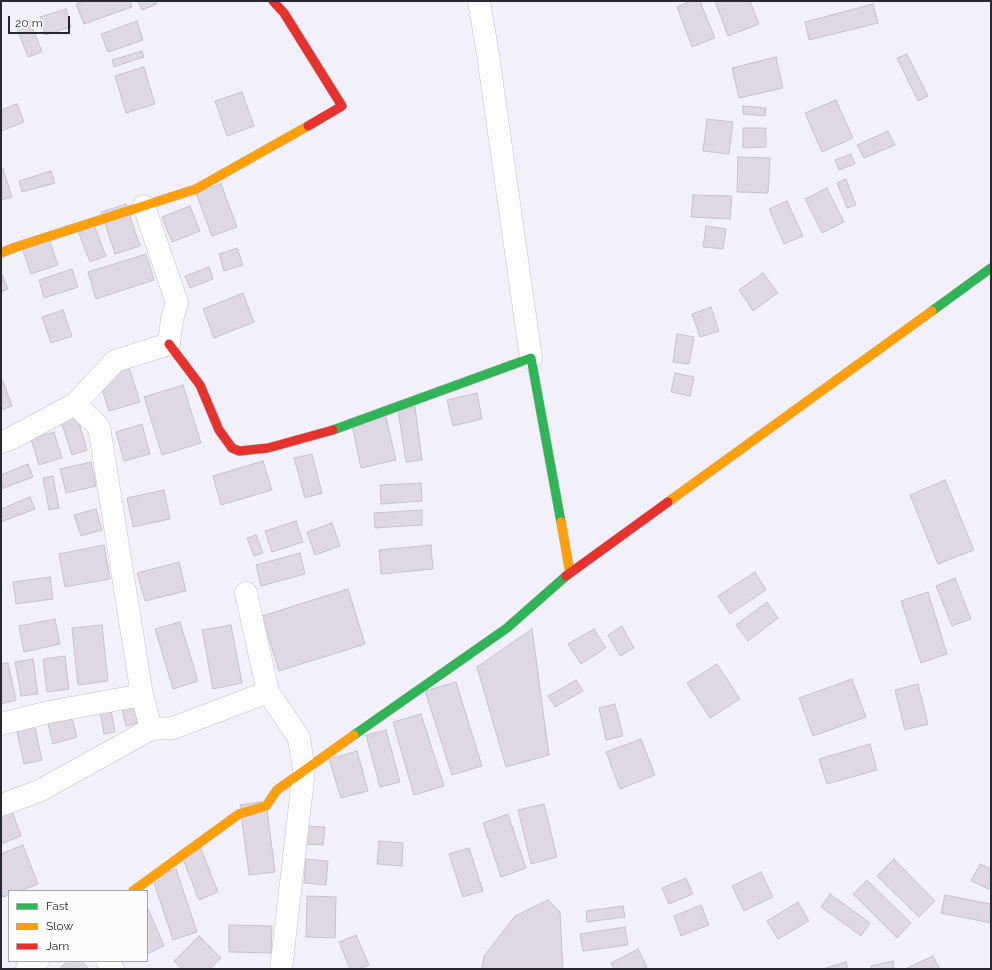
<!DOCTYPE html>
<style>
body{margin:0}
#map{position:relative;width:992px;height:970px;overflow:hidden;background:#f2f1fb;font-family:Raleway,sans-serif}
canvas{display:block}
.frame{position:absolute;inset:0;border:2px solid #282830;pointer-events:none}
.legend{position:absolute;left:8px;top:890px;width:140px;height:72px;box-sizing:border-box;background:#fcfcfc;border:1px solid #a7a7aa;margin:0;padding:5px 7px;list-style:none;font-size:12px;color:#282830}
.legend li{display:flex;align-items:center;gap:8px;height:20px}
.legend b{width:20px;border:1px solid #a7a7aa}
.scale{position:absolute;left:8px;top:16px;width:62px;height:18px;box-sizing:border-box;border:2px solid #282830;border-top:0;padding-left:5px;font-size:12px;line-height:14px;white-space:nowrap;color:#282830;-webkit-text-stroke:3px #fcfcfc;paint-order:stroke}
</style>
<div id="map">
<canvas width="992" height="970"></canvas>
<div class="frame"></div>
<ul class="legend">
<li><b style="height:5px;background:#30b455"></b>Fast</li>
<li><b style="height:5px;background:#ff9f0a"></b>Slow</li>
<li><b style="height:5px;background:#e5322d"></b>Jam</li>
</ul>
<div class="scale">20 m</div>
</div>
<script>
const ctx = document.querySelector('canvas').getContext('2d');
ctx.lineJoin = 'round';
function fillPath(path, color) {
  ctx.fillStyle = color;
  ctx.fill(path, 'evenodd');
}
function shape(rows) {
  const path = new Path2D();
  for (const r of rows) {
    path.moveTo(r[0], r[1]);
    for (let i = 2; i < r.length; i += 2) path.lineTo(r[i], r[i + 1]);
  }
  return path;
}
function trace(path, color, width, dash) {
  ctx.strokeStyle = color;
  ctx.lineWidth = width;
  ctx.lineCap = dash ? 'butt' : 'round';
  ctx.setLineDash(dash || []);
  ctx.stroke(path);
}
const building = shape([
 [84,1,130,1,132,7,84,24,76,4,84,1],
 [138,1,155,1,157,4,142,10,138,1],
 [691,1,700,1,715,38,692,47,677,7,691,1],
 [715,1,750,1,759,24,728,36,715,1],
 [873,4,878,23,809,40,805,22,873,4],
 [66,9,71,27,45,35,40,17,66,9],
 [30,21,42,52,28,57,16,26,30,21],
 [137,21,143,40,108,52,101,34,137,21],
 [142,51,144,57,114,67,112,60,142,51],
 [907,54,928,96,918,101,897,58,907,54],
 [776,57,783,88,739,98,732,68,776,57],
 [144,67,155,104,126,113,115,76,144,67],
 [242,92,254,126,227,136,215,101,242,92],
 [836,100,853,138,822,152,805,113,836,100],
 [17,104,24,122,1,131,1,110,17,104],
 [743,106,766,108,765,116,743,114,743,106],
 [707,119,733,122,729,154,703,151,707,119],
 [743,128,766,128,766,147,743,148,743,128],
 [888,131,895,145,864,158,857,145,888,131],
 [851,154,855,164,839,170,835,160,851,154],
 [738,157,770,158,768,193,737,192,738,157],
 [3,169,12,197,1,200,1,170,3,169],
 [51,171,55,183,22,192,19,181,51,171],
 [846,179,856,205,847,208,837,183,846,179],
 [221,184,237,227,212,236,196,193,221,184],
 [827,188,844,222,822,233,805,199,827,188],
 [693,195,732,196,730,219,691,217,693,195],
 [787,201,803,236,784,244,769,209,787,201],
 [126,204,140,246,115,254,101,212,126,204],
 [190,206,200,231,172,242,162,217,190,206],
 [92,220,106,256,90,262,76,226,92,220],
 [706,226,726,229,723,249,703,247,706,226],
 [49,239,58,265,31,274,22,248,49,239],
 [237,248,243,265,224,271,219,254,237,248],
 [146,254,154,280,96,299,88,272,146,254],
 [209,267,213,279,190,288,185,276,209,267],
 [72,269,78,287,44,298,39,280,72,269],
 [1,272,8,289,1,292,1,272],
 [763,273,778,293,753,311,739,290,763,273],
 [243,293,254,322,214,338,203,309,243,293],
 [711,307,719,331,700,337,692,314,711,307],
 [63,310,72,336,51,343,42,317,63,310],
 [677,334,694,337,689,364,673,362,677,334],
 [127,361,140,402,109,411,96,371,127,361],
 [675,373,694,377,690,396,671,392,675,373],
 [1,381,3,381,12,406,1,410,1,381],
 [183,385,201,443,162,455,144,397,183,385],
 [477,393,482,419,453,426,447,400,477,393],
 [415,407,422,460,406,462,398,410,415,407],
 [385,413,396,460,361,468,351,420,385,413],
 [77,416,87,450,72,455,61,421,77,416],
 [142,424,150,454,124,461,116,432,142,424],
 [54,432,62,458,39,465,31,439,54,432],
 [312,454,322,493,305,498,294,458,312,454],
 [263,461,272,490,221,505,213,476,263,461],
 [91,462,96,486,66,493,60,469,91,462],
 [28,464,33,477,1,489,1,475,28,464],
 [53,476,59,508,49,510,43,478,53,476],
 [945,480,974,550,938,564,910,495,945,480],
 [421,483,422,501,381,504,380,485,421,483],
 [164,490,170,519,133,527,127,498,164,490],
 [30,497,35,509,1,522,1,509,30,497],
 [96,509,102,530,81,536,74,515,96,509],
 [422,510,422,525,375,528,374,513,422,510],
 [296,521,303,542,272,552,265,531,296,521],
 [332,523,340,546,315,555,307,532,332,523],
 [256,535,263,553,254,556,247,538,256,535],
 [104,545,110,579,65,587,59,554,104,545],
 [431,545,433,569,381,574,379,550,431,545],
 [300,553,305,574,261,586,256,565,300,553],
 [179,562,186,591,145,601,137,573,179,562],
 [755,572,766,590,730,614,718,596,755,572],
 [50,577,53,599,16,604,13,582,50,577],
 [955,578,971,619,952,626,936,586,955,578],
 [348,589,365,644,279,671,262,616,348,589],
 [928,592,947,654,921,663,901,601,928,592],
 [767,602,778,618,748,641,736,625,767,602],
 [55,619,60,644,24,652,19,626,55,619],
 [180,622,198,681,173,689,155,629,180,622],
 [102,625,108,681,78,685,72,628,102,625],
 [231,625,242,683,213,689,202,630,231,625],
 [622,626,634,648,620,656,608,635,622,626],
 [532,629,549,755,506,767,477,667,532,629],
 [594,629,606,648,581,664,568,644,594,629],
 [65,656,69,689,47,692,43,659,65,656],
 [33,659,38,694,21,696,15,662,33,659],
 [1,663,8,663,16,700,1,704,1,663],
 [717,664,740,699,710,718,687,683,717,664],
 [852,679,866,717,813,736,799,698,852,679],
 [576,680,583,691,555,707,548,696,576,680],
 [456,682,482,766,452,775,425,691,456,682],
 [918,684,928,724,905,730,895,690,918,684],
 [131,695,138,723,126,726,119,697,131,695],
 [110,704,115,732,104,734,99,706,110,704],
 [615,704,623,736,606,740,599,708,615,704],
 [69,705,77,737,53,744,45,712,69,705],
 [421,714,444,786,414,795,393,722,421,714],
 [33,719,42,760,24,764,15,723,33,719],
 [386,730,400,782,380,787,366,735,386,730],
 [641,739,655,775,620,789,606,752,641,739],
 [870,744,877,770,827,784,819,759,870,744],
 [357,751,368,791,341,798,329,759,357,751],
 [266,801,275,872,249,875,240,805,266,801],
 [544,804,557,857,531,864,518,810,544,804],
 [11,808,21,836,1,844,1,812,11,808],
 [508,814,526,868,501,877,483,823,508,814],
 [306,826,325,827,323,845,304,844,306,826],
 [379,841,403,843,402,866,377,864,379,841],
 [23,845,38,884,20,891,9,891,9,895,3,897,1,891,1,854,23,845],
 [200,846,218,892,199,900,181,854,200,846],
 [469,848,483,891,463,897,449,854,469,848],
 [306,859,328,861,326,885,304,883,306,859],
 [894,859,935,901,919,917,877,876,894,859],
 [980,864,991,869,991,890,971,881,980,864],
 [176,869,197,932,173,940,152,877,176,869],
 [761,872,773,897,744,911,732,886,761,872],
 [686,878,693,894,669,904,662,888,686,878],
 [867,880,911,923,897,938,853,894,867,880],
 [830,894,870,923,861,936,821,907,830,894],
 [945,895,991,904,991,923,941,913,945,895],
 [307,896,336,897,335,938,306,937,307,896],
 [548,900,560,912,563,969,482,969,484,956,515,916,548,900],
 [798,902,809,921,778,939,767,921,798,902],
 [701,905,709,925,681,936,674,916,701,905],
 [147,906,164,946,149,953,147,949,147,906],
 [623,906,625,917,587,922,586,911,623,906],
 [229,925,272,926,271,953,229,952,229,925],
 [625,927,628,945,583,951,580,934,625,927],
 [356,935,369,965,359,969,350,969,339,942,356,935],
 [199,936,221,958,210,969,182,969,174,961,199,936],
 [638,949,647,967,643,969,614,969,611,963,638,949],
 [933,956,940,969,905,969,933,956],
 [68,961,82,961,89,969,59,969,68,961],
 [893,961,894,969,872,969,871,966,893,961],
 [846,962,848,969,822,969,846,962]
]);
const street = shape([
 [479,1,488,55,531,358],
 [75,404,99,427,142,695,151,729],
 [1,442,10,439,75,404,115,361,169,344,172,319,177,303,144,206],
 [246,593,268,692,299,738,304,770,281,969],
 [1,724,49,712,142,695],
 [1,805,39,791,151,729,173,728,268,692],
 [107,961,113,969],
 [27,969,38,961]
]);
const fast = shape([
 [932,311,991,268],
 [333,430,531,358,561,522],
 [354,735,507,628,566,576]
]);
const slow = shape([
 [1,253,16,247,196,189,308,126],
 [668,502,932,311],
 [561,522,570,573],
 [133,891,239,814,266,806,277,790,354,735]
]);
const jam = shape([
 [273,1,284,13,342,106,308,126],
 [169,344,200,385,219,430,232,448,239,451,268,448,333,430],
 [566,576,668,502]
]);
fillPath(building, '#e0d7e5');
trace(building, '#c5c2ca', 1);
trace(street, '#c0c0c8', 23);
trace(fast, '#c0c0c8', 10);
trace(slow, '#c0c0c8', 10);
trace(jam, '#c0c0c8', 10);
trace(street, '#fdfdfe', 22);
trace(fast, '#30b455', 9);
trace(slow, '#ff9f0a', 9);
trace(jam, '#e5322d', 9);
</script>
